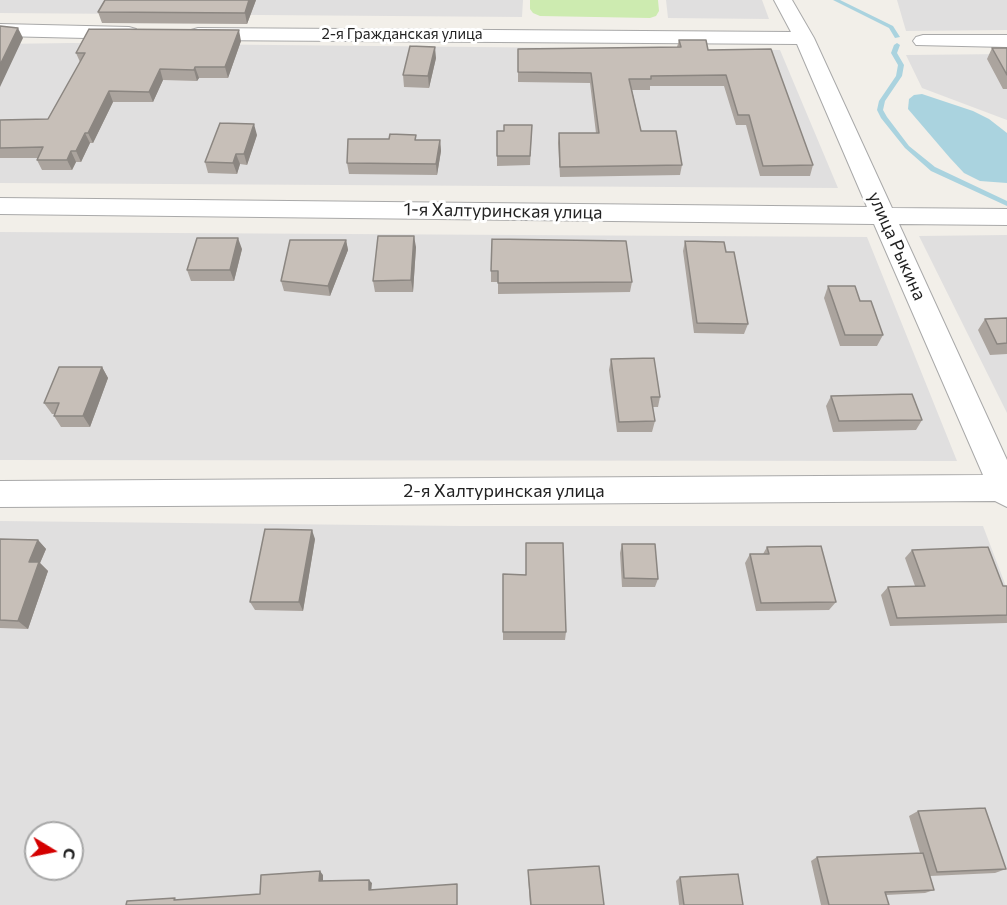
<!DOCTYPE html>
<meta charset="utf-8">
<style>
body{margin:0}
#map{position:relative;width:1007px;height:905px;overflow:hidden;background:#f2efe9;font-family:Commissioner,sans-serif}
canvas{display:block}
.north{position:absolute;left:24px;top:821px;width:60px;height:60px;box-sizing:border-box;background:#fff;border:2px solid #a7a7a7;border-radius:50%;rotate:100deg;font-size:16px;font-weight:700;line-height:24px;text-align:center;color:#222}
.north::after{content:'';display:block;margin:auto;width:21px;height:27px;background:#d40000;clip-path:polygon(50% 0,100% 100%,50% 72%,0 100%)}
</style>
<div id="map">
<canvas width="1007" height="905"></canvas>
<div class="north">С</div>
</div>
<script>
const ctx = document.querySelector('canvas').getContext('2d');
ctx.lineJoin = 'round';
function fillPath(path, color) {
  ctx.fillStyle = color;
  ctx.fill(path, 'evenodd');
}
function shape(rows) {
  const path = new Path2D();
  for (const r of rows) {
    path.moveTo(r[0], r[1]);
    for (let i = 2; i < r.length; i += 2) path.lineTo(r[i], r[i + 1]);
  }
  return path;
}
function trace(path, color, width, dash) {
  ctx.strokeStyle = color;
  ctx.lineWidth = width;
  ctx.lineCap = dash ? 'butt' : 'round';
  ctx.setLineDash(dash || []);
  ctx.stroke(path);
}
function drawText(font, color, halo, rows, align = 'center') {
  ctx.font = font + ' Commissioner,sans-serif';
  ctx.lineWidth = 6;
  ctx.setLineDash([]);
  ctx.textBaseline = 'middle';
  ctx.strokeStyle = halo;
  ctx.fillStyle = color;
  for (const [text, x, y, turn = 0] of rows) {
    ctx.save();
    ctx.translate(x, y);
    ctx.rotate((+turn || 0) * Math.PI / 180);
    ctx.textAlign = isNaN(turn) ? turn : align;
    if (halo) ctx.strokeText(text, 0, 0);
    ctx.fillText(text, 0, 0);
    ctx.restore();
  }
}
const residential = shape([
 [0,0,523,0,522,17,0,13],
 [666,0,762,0,769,19,668,18],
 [897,0,1007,0,1007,30,906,31],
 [72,43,780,50,838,188,0,183,0,44],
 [1007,54,1007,120,922,88,906,55],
 [0,232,867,237,957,461,0,460],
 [1007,235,1007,413,919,236],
 [0,521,461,526,983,526,1007,589,1007,905,0,905],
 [36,833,72,833,72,869,36,869]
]);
const grass = shape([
 [530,0,658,0,659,11,656,16,650,18,540,16,533,13,530,9]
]);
const water = shape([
 [922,94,973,111,989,119,1007,133,1007,183,980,181,964,173,950,158,908,109,909,99,914,95]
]);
const stream = shape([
 [833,0,840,0,893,26,900,37,895,38,889,28,833,0],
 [897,43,900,45,897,53,904,65,902,76,885,101,883,110,887,117,909,146,935,167,1007,201,1007,206,931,171,905,148,881,118,877,110,879,101,896,76,898,65,891,53,894,45,897,43]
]);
const street = shape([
 [774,0,792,0,814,38,892,208,1007,209,1007,225,899,224,1007,460,1007,507,995,501,0,507,0,481,983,475,874,224,0,214,0,198,867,207,797,44,198,40,191,38,188,34,191,30,198,28,791,32,774,0],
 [0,24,129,27,136,29,139,33,136,37,129,39,0,36,0,24],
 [923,35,1007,35,1007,47,916,45,913,41,916,37,923,35]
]);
const wall = shape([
 [105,0,256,0,247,24,102,23,98,12],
 [679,40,708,50,813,165,810,176,760,176,746,125,736,125,724,86,650,86,650,90,632,90,641,131,682,165,680,175,560,177,558,143,559,133,596,133,590,83,518,82,518,49,677,47],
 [241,41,228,78,199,78,197,81,163,80,153,102,113,102,93,143,90,143,81,162,76,162,72,170,42,170,37,160,38,158,0,158,0,120,48,119,80,62,76,53],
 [992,48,1007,48,1007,89,1003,89,987,59],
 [436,58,429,88,404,87,403,75],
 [532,125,530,165,497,166,497,131,504,131],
 [257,135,247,165,240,164,237,174,208,173,205,162],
 [416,140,440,140,441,151,437,175,349,174,347,163],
 [346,240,348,250,330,296,284,291,281,281],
 [685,241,726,252,748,324,744,334,694,333,683,251],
 [416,247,413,292,375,292,373,281],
 [242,249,234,281,191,281,187,270],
 [491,271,632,282,630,292,498,294,498,282,491,282],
 [828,286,860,301,883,335,877,346,840,346,824,298],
 [1007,318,1007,354,990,355,978,330,985,319],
 [611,359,660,397,658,407,652,407,655,421,652,432,617,432,609,370],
 [102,367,108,378,90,427,61,427,54,416,55,414,52,414,44,403],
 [831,396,922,420,916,430,833,432,826,406],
 [0,539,38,540,46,549,40,563,48,571,28,629,0,628],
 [315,539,303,611,255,610,250,602],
 [526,543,566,632,565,640,503,640,503,574,526,575],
 [622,544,658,579,655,587,622,587,620,553],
 [767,547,836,602,829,610,756,611,745,563,750,554,763,554],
 [912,550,1003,586,1007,586,1007,623,890,626,881,595,888,587,915,586,905,558],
 [918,811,1006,869,995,873,930,876,934,890,925,893,886,895,889,905,821,905,811,861,817,857,920,853,909,816],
 [528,870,604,905,530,905,528,875],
 [680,877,743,905,679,905,676,881]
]);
const shadedWall = shape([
 [249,0,256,0,247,24,245,13],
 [18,28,23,38,0,87,0,65],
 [239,30,241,41,228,78,225,67],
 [435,47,436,58,429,88,428,76],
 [195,67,199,78,197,81,194,70],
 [160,69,163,80,153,102,149,92],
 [109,91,113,102,93,143,88,133],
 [254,124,257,135,247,165,244,154],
 [85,133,90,143,81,162,76,151],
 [440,140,441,151,437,175,436,164],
 [71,151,76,162,72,170,67,160],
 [236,154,240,164,237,174,233,163],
 [414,236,416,247,413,292,411,280],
 [238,238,242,249,234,281,230,270],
 [346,240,348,250,330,296,328,286],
 [102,367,108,378,90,427,83,416],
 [312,530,315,539,303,611,299,602],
 [38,540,46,549,40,563,48,571,28,629,18,621,29,562],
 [320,871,323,875,323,885,319,881],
 [369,880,372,883,371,893,369,890]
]);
const building = shape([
 [105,0,249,0,245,13,98,12,105,0],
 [0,26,18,28,0,65,0,26],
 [89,29,239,30,225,67,195,67,194,70,160,69,149,92,109,91,88,133,85,133,76,151,71,151,67,160,37,160,43,147,0,148,0,120,48,119,85,53,76,53,89,29],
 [679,40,706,40,708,50,771,49,813,165,763,166,749,115,738,115,726,75,651,76,651,79,629,79,641,131,676,131,682,165,560,167,559,133,599,133,591,73,518,72,518,49,681,47,679,40],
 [410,46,435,47,428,76,403,75,410,46],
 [992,48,1007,48,1007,75,992,48],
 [220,123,254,124,244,154,236,154,233,163,205,162,220,123],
 [504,125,532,125,530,156,497,156,497,131,504,131,504,125],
 [390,134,416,135,415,140,440,140,436,164,347,163,348,139,389,139,390,134],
 [378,236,414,236,411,280,373,281,378,236],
 [197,238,238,238,230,270,187,270,197,238],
 [492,239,626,241,632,282,498,283,498,271,491,271,492,239],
 [290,240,346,240,328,286,281,281,290,240],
 [685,241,724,242,726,252,734,252,748,324,697,323,685,241],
 [828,286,855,286,860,301,871,301,883,335,845,335,828,286],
 [1007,318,1007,343,997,344,985,319,1007,318],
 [654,358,660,397,651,397,655,421,619,422,611,359,654,358],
 [59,367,102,367,83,416,54,416,59,403,44,403,59,367],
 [912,394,922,420,839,421,831,396,912,394],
 [265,529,312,530,299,602,250,602,265,529],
 [0,539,38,540,29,562,39,562,18,621,0,620,0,539],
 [526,543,563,543,566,632,503,632,503,574,526,575,526,543],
 [622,544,655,544,658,579,624,578,622,544],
 [821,546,836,602,761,603,750,554,769,554,767,547,821,546],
 [988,547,1003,586,1007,586,1007,615,897,618,888,587,925,586,912,550,988,547],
 [985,808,1006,869,937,872,918,811,985,808],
 [923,853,934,890,885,892,889,905,829,905,817,857,923,853],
 [599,866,604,905,531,905,528,870,599,866],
 [320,871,319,881,369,880,369,890,457,884,457,905,126,905,127,901,175,898,174,900,260,894,261,875,320,871],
 [738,874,743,905,684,905,680,877,738,874]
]);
const farStreetnames = [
 ["2-я Гражданская улица",402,34]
];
const streetNames = [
 ["1-я Халтуринская улица",503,211,1],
 ["улица Рыкина",897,246,66],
 ["2-я Халтуринская улица",504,491]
];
fillPath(residential, '#e0dfdf');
fillPath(grass, '#cdebb0');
fillPath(water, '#aad3df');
fillPath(stream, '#aad3df');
trace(street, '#a9a9a9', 2);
fillPath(street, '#fff');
fillPath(wall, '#aba49e');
fillPath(shadedWall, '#8b8681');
fillPath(building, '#c7bfb8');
trace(building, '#8b8681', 1.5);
drawText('15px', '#222', '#fff', farStreetnames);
drawText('18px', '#222', '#fff', streetNames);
</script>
